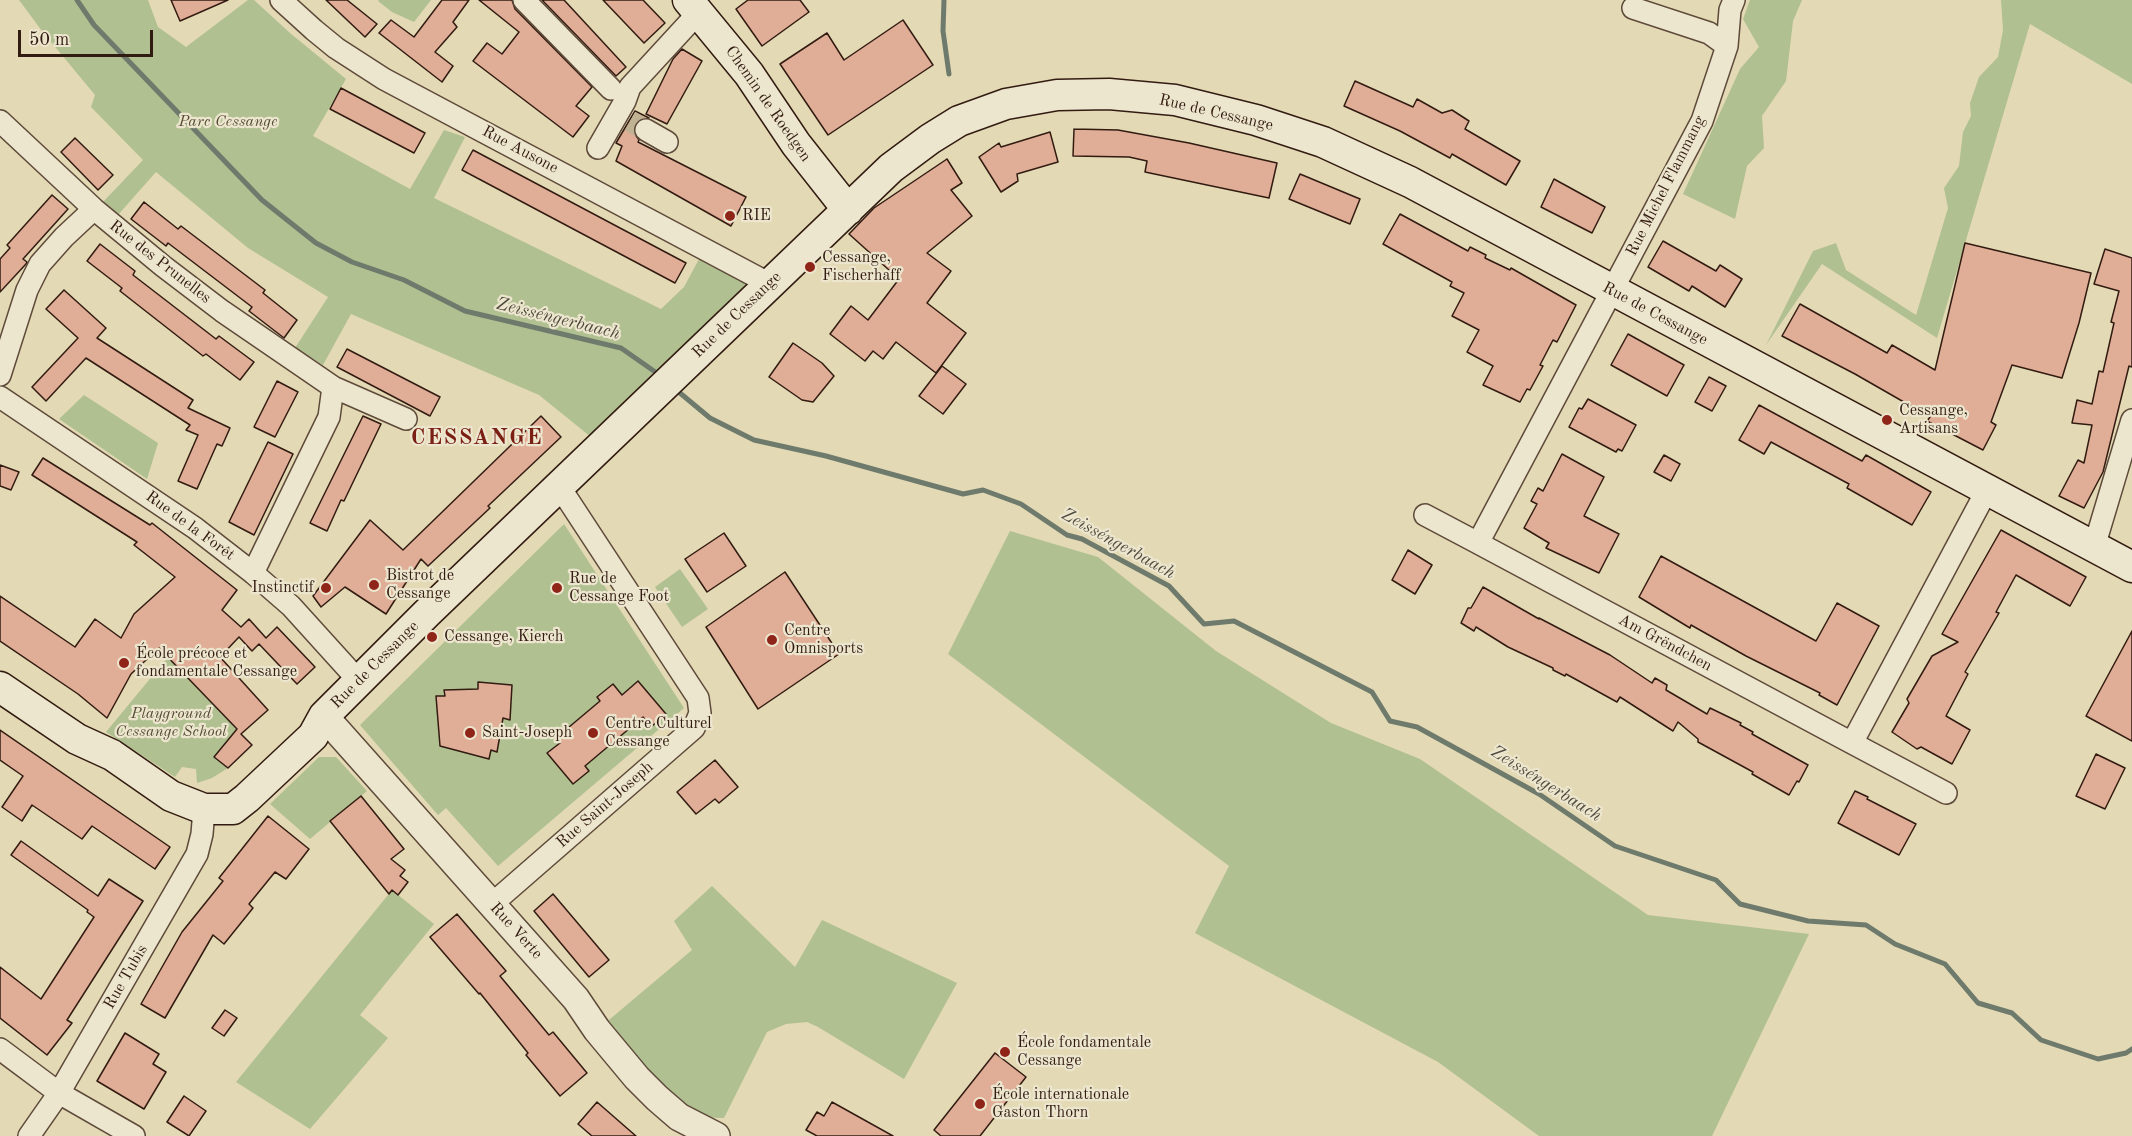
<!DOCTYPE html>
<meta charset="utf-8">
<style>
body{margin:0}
#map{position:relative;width:2132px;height:1136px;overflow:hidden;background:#e3d9b4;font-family:"Old Standard TT",serif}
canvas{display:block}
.scale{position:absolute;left:18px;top:30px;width:135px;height:27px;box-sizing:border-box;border:3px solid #321b11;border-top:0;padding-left:8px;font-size:18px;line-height:21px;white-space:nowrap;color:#321b11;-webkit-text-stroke:4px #ede6ce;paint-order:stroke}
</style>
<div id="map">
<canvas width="2132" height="1136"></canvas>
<div class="scale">50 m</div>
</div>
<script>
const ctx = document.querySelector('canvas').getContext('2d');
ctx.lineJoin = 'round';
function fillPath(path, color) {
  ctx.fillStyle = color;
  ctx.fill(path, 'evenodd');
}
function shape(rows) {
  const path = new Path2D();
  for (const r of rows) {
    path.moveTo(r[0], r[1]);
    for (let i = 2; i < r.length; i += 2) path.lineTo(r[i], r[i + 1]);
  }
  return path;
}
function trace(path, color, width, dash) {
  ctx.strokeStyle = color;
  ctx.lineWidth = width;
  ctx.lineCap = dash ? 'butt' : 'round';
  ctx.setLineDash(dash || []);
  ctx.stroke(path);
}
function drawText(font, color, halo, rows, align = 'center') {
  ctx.font = font + ' "Old Standard TT",serif';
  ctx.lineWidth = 4.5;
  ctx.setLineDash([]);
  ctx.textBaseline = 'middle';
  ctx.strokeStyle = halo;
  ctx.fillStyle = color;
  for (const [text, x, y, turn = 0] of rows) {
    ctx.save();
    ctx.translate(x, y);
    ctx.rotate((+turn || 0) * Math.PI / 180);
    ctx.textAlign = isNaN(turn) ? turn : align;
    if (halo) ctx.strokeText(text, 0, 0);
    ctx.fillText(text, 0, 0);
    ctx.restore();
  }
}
const green = shape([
 [19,0,148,0,158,27,186,47,248,0,254,0,290,33,346,79,313,136,410,189,444,130,465,137,434,198,661,309,684,287,705,248,770,284,591,437,539,395,351,314,323,365,295,348,328,297,248,248,156,172,117,216,103,202,143,160,91,107,95,95,42,31],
 [379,0,431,0,414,22,392,12,378,1],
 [1750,0,1802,0,1793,21,1786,81,1762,116,1764,148,1747,166,1735,219,1683,194,1740,69,1759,47,1743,19],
 [2001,0,2132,0,2132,84,2030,24,1937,338,1822,264,1766,345,1813,251,1836,243,1846,270,1916,315,1948,208,1944,188,1959,166,1963,132,1971,116,1970,103,1979,77,1998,57,2003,30],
 [84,395,158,443,147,479,59,419],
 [564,524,684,708,498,866,446,808,438,815,360,725],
 [1010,531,1098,557,1216,651,1331,723,1420,759,1648,915,1809,934,1712,1136,1539,1136,1438,1062,1195,933,1229,866,948,654],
 [680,569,708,609,682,627,655,587],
 [168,657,241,734,228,740,214,757,228,768,212,778,197,783,196,769,182,767,175,777,106,732],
 [319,757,336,757,367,791,310,839,270,804],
 [712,886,795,967,822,920,957,983,904,1079,818,1027,807,1022,786,1024,767,1032,724,1118,679,1117,597,1030,692,950,674,921],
 [392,890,434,924,360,1015,388,1038,310,1129,236,1082]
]);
const stream = shape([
 [77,0,94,25,262,200,316,243,352,262,404,280,465,311,621,348,661,376],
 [944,0,943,31,949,74],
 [674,388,710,418,754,440,826,456,963,494,983,490,1021,504,1067,535,1082,539,1169,586,1204,624,1234,621,1372,692,1390,721,1417,727,1539,794,1615,846,1716,880,1740,904,1808,921,1866,925,1895,944,1945,964,1978,1003,2012,1013,2041,1040,2098,1059,2126,1053,2132,1049]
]);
const building = shape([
 [171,0,228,0,180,21,171,0],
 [326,0,347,0,377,24,365,37,326,0],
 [442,0,469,0,453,22,457,27,435,52,453,66,442,82,379,33,391,20,414,37,442,0],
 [479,0,512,0,515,9,592,87,576,106,589,116,573,137,473,61,487,43,502,54,519,32,479,0],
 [542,0,564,0,626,67,616,76,542,0],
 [603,0,643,0,665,23,644,43,603,0],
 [748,0,800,0,809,12,762,46,736,9,748,0],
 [903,20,933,65,828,135,780,64,827,33,844,60,903,20],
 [682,49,702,61,667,124,646,114,673,59,682,49],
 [1355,81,1413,107,1417,99,1442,113,1452,110,1469,121,1465,129,1520,161,1506,185,1452,154,1450,158,1400,131,1344,106,1355,81],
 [341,88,425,133,414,153,330,109,341,88],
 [635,111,649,118,640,119,635,124,633,131,639,140,638,142,746,197,731,226,616,161,622,146,616,143,635,111],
 [1074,129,1118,130,1189,143,1277,163,1269,198,1145,172,1147,161,1129,157,1073,156,1074,129],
 [1050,132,1058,162,1017,174,1018,181,1001,192,979,157,999,143,1001,147,1050,132],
 [75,138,113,175,98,190,61,152,75,138],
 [473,150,686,263,675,283,462,170,473,150],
 [947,159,962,183,951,190,972,216,927,253,951,271,927,303,966,333,936,373,896,342,883,359,873,351,865,361,830,334,851,306,868,320,899,279,849,234,874,208,947,159],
 [1300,174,1360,199,1350,224,1289,199,1300,174],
 [1554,179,1605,207,1592,233,1541,207,1554,179],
 [52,195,68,209,23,259,27,262,26,264,0,292,0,259,10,248,7,245,52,195],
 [144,202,178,229,181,226,265,290,263,293,297,320,284,338,249,311,252,307,168,243,166,246,131,219,144,202],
 [1400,214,1468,251,1470,247,1486,255,1485,258,1510,270,1511,268,1576,305,1557,342,1553,340,1540,365,1543,366,1530,390,1527,389,1520,402,1483,385,1493,366,1467,352,1479,330,1452,316,1464,293,1450,286,1452,282,1383,244,1400,214],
 [1663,241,1716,271,1720,265,1742,279,1725,307,1692,286,1689,291,1648,267,1663,241],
 [1965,243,2091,273,2079,323,2062,378,2012,365,1991,422,1996,425,1983,450,1927,421,1930,417,1855,374,1782,336,1800,304,1887,353,1892,345,1935,370,1965,243],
 [100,244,135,271,133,275,216,339,219,336,254,362,240,380,206,354,203,356,120,291,122,288,87,261,100,244],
 [2105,249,2132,258,2132,367,2129,366,2103,472,2084,508,2059,496,2078,460,2084,463,2092,425,2072,423,2077,400,2092,404,2099,371,2103,372,2114,323,2111,322,2119,291,2094,284,2105,249],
 [64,290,106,328,97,338,193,400,188,408,230,428,222,446,217,444,197,489,178,481,198,435,186,430,190,425,86,358,46,401,32,387,78,338,46,309,64,290],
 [1628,334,1684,365,1667,396,1611,365,1628,334],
 [793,343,822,363,834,376,813,402,802,400,769,377,793,343],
 [347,349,440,397,430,416,337,367,347,349],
 [942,366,966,384,943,414,919,396,942,366],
 [1709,377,1726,386,1712,411,1695,402,1709,377],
 [277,381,298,392,275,437,254,427,277,381],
 [1588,399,1636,425,1622,451,1618,449,1616,452,1569,427,1579,408,1582,409,1588,399],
 [1759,405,1862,461,1866,455,1931,492,1912,525,1847,488,1849,484,1771,442,1764,454,1739,440,1759,405],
 [363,416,381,424,344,501,341,500,327,531,310,523,363,416],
 [541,416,561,437,488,506,490,508,428,566,421,559,386,614,345,587,321,607,313,596,370,520,403,550,541,416],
 [268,442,293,454,254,535,229,522,268,442],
 [1562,454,1604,477,1584,516,1619,534,1599,573,1546,548,1549,543,1524,528,1537,504,1531,501,1538,488,1543,491,1562,454],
 [1664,455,1680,464,1671,481,1654,472,1664,455],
 [43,458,150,525,152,523,237,590,222,610,241,627,249,619,266,638,277,627,315,667,297,684,259,644,252,651,239,637,220,657,268,710,241,734,252,745,228,768,214,757,237,729,159,648,131,674,107,718,78,694,0,641,0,596,75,647,95,619,121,638,134,614,175,577,134,545,137,542,32,475,43,458],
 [0,465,19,472,11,490,0,486,0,465],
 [2001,530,2086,577,2070,606,2016,575,1996,612,1999,613,1965,672,1968,674,1946,716,1970,730,1952,764,1921,747,1917,749,1892,732,1909,703,1907,699,1932,656,1958,642,1942,634,2001,530],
 [724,533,746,566,707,592,685,559,724,533],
 [1408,550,1432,565,1415,594,1392,580,1408,550],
 [1661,556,1816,641,1837,603,1879,626,1837,705,1819,695,1820,693,1746,656,1691,625,1690,628,1639,597,1661,556],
 [785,572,839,654,758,709,706,627,785,572],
 [1483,587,1539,619,1539,618,1610,655,1652,683,1655,678,1667,685,1666,690,1707,714,1710,708,1741,723,1740,725,1753,732,1752,734,1808,765,1799,782,1797,781,1789,795,1752,774,1753,772,1698,742,1698,739,1678,722,1673,731,1620,697,1617,702,1566,674,1565,676,1553,670,1553,668,1508,647,1476,627,1474,631,1461,623,1468,608,1471,608,1483,587],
 [2132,631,2132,741,2086,716,2132,631],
 [638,681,666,714,651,727,643,717,585,766,589,771,573,784,547,753,560,743,556,738,600,701,597,697,613,684,622,695,638,681],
 [478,682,512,685,510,720,503,718,497,752,491,750,489,759,440,746,436,696,445,696,444,690,478,689,478,682],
 [0,730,170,847,155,869,92,826,82,839,32,805,22,821,2,807,23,776,0,760,0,730],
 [2096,754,2125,768,2105,809,2076,796,2096,754],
 [715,760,738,787,719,803,715,799,696,814,677,792,715,760],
 [1855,791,1868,797,1867,799,1916,824,1899,855,1838,823,1855,791],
 [361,796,404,849,391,859,405,870,400,876,408,882,398,895,392,890,389,894,330,821,361,796],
 [268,816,309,849,286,879,275,872,249,904,253,908,224,944,213,935,165,1018,141,1004,182,932,223,881,219,878,268,816],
 [21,841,98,896,109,879,143,901,67,1020,72,1023,47,1055,0,1018,0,967,41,999,94,917,87,912,88,910,11,855,21,841],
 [553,894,609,960,589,977,534,911,553,894],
 [457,914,506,971,500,976,549,1035,553,1032,587,1073,560,1096,526,1055,528,1053,480,993,479,994,430,937,457,914],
 [225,1010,237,1018,224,1036,212,1028,225,1010],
 [125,1033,159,1054,153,1064,166,1072,144,1109,97,1081,125,1033],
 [995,1053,1026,1077,980,1136,941,1136,934,1130,995,1053],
 [184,1096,206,1111,189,1136,167,1122,184,1096],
 [597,1102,613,1116,636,1136,592,1136,578,1124,597,1102],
 [832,1102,893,1136,817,1136,806,1130,817,1112,824,1116,832,1102]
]);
const minorTunnel = shape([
 [630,121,646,130]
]);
const minor = shape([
 [281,0,314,30,336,48,384,79,770,284],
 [524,0,611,89],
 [1734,0,1730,10,1727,46,1702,121,1478,543,1852,743,1987,490],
 [1633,8,1709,33,1727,46],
 [0,121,94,209,163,266,222,311,333,387,329,417,253,573],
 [646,130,667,142],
 [598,148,625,101,630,87,699,12],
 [0,375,27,290,40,264,64,237,94,209],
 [333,387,406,419],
 [0,397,195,528,253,573,291,606,358,680],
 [1425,515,1478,543],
 [2094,547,2132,420],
 [1852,743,1946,793],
 [492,904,694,728,700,713,698,698,559,486],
 [0,1049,59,1093,134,1136],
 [29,1136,59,1093,197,854,202,834,204,809]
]);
const tertiary = shape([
 [324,716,576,999,597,1030,637,1078,657,1098,679,1117,716,1136]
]);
const secondary = shape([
 [688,0,749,74,796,144,848,210],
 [0,687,77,739,112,755,171,796,204,809,233,809,247,798,313,736,324,716,427,613,891,168,930,139,959,121,1006,104,1057,95,1109,94,1175,100,1256,120,1323,142,1410,182,2132,567]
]);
const markers = [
 [730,216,6,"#8f2418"],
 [810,267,6,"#8f2418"],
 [1887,420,6,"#8f2418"],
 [374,585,6,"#8f2418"],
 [326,588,6,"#8f2418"],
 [557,588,6,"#8f2418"],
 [432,637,6,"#8f2418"],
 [772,640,6,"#8f2418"],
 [124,663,6,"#8f2418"],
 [470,733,6,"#8f2418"],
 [593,733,6,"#8f2418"],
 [1005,1052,6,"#8f2418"],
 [980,1104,6,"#8f2418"]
];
const streetNames = [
 ["Chemin de Roedgen",768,104,55],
 ["Rue de Cessange",1216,113,13],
 ["Rue Ausone",520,150,28],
 ["Rue Michel Flammang",1666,186,-63],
 ["Rue des Prunelles",160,262,38],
 ["Rue de Cessange",1655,314,28],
 ["Rue de Cessange",737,315,-44],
 ["Rue de la Forêt",190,526,36],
 ["Am Grëndchen",1665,643,28],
 ["Rue de Cessange",375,665,-45],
 ["Rue Saint-Joseph",605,805,-41],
 ["Rue Verte",516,931,48],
 ["Rue Tubis",126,977,-60]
];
const parkNames = [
 ["Parc Cessange",228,122],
 ["Playground",171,714],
 ["Cessange School",171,732]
];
const poiNames = [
 ["RIE",742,216],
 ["Cessange,",822,258],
 ["Fischerhaff",822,276],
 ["Cessange,",1899,411],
 ["Artisans",1899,429],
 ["Bistrot de",386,576],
 ["Cessange",386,594],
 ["Rue de",569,579],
 ["Cessange Foot",569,597],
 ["Instinctif",314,588,"right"],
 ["Centre",784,631],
 ["Omnisports",784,649],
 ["Cessange, Kierch",444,637],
 ["École précoce et",136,654],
 ["fondamentale Cessange",136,672],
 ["Centre Culturel",605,724],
 ["Cessange",605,742],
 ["Saint-Joseph",482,733],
 ["École fondamentale",1017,1043],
 ["Cessange",1017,1061],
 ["École internationale",992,1095],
 ["Gaston Thorn",992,1113]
];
const waterNames = [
 ["Zeisséngerbaach",558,319,14],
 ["Zeisséngerbaach",1118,544,29],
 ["Zeisséngerbaach",1546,784,32]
];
const districtNames = [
 ["CESSANGE",477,438]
];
fillPath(green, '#b0c090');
trace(stream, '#6e7a6c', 5);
fillPath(building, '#e0ad97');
trace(building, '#321b11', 1.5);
trace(minorTunnel, '#c0b393', 21, [21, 10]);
trace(minor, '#5e4a3a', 24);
trace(tertiary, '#5e4a3a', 30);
trace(secondary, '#321b11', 33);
trace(minor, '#ede6ce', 21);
trace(tertiary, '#ede6ce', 27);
trace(secondary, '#ede6ce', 30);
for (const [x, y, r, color] of markers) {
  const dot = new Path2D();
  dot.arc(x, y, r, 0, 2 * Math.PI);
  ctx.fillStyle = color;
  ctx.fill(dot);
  trace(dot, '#ede6ce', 2);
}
drawText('16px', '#321b11', '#ede6ce', streetNames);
drawText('italic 16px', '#584d37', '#ede6ce', parkNames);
drawText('16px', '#321b11', '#ede6ce', poiNames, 'left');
drawText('italic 18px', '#504b3f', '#ede6ce', waterNames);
ctx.letterSpacing = '1.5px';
drawText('bold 22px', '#7a1f14', '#ede6ce', districtNames);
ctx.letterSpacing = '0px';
</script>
